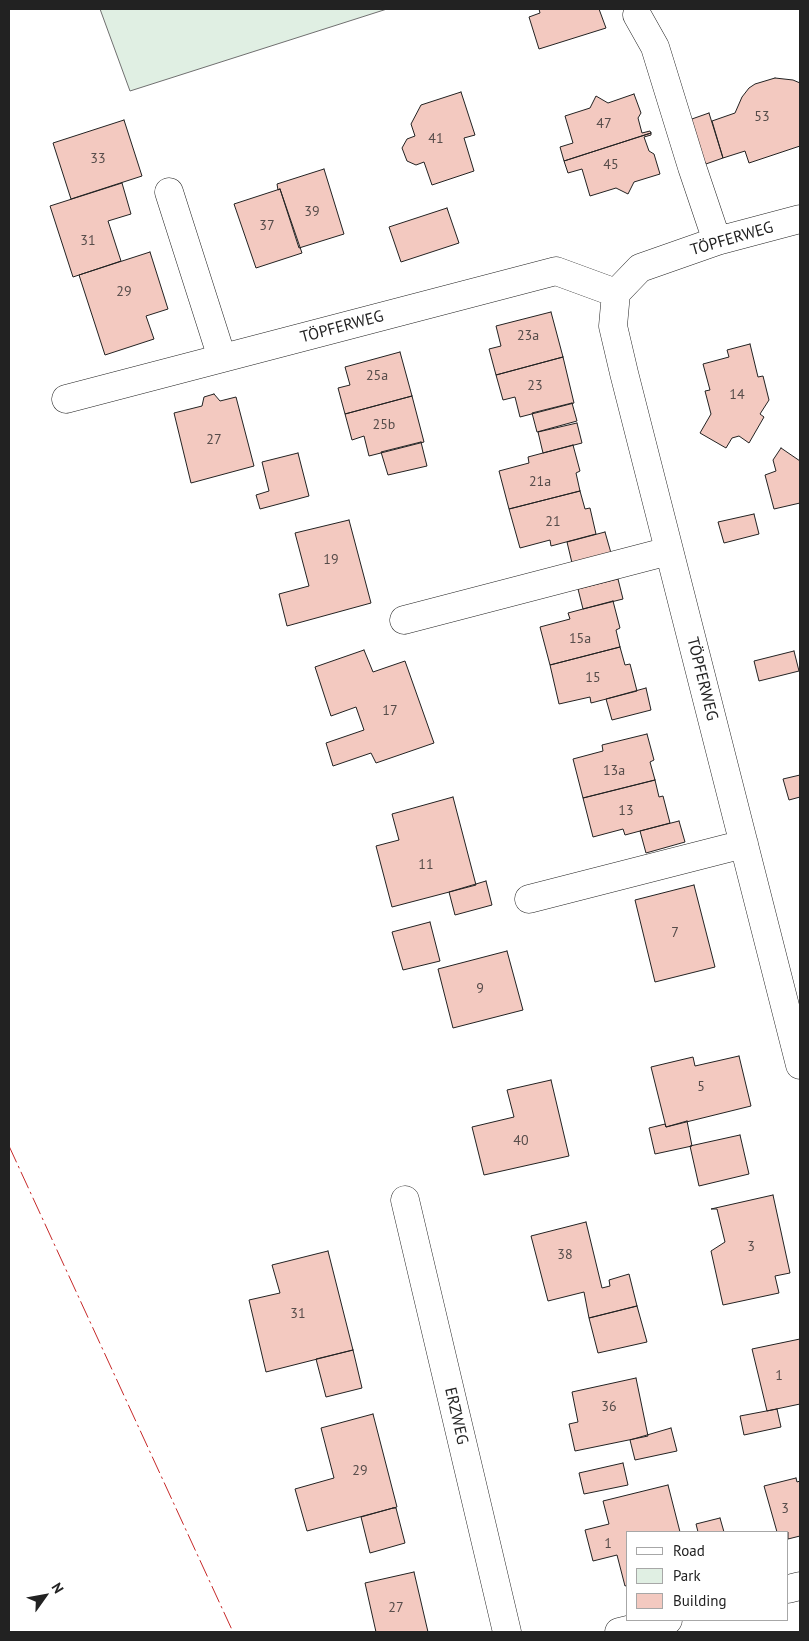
<!DOCTYPE html>
<meta charset="utf-8">
<style>
body{margin:0}
#map{position:relative;width:809px;height:1641px;overflow:hidden;background:#fff;font-family:"PT Sans",sans-serif}
canvas{display:block}
.frame{position:absolute;inset:0;border:10px solid #222;pointer-events:none}
.legend{position:absolute;left:626px;top:1531px;width:162px;height:90px;box-sizing:border-box;background:#fff;border:1px solid #a7a7a7;margin:0;padding:6px 9px;list-style:none;font-size:15px;color:#222}
.legend li{display:flex;align-items:center;gap:10px;height:25px}
.legend b{width:25px;border:1px solid #a7a7a7}
.north{position:absolute;left:20px;top:1571px;width:50px;height:50px;-webkit-text-stroke:4px #fff;paint-order:stroke;rotate:58deg;font-size:14px;font-weight:700;line-height:20px;text-align:center;color:#222}
.north::after{content:'';display:block;margin:auto;width:18px;height:22px;background:#222;clip-path:polygon(50% 0,100% 100%,50% 72%,0 100%)}
</style>
<div id="map">
<canvas width="809" height="1641"></canvas>
<div class="frame"></div>
<ul class="legend">
<li><b style="height:6px;background:#fff"></b>Road</li>
<li><b style="height:14px;background:#e0efe3"></b>Park</li>
<li><b style="height:14px;background:#f3c9c0"></b>Building</li>
</ul>
<div class="north">N</div>
</div>
<script>
const ctx = document.querySelector('canvas').getContext('2d');
ctx.lineJoin = 'round';
function fillPath(path, color) {
  ctx.fillStyle = color;
  ctx.fill(path, 'evenodd');
}
function shape(rows) {
  const path = new Path2D();
  for (const r of rows) {
    path.moveTo(r[0], r[1]);
    for (let i = 2; i < r.length; i += 2) path.lineTo(r[i], r[i + 1]);
  }
  return path;
}
function trace(path, color, width, dash) {
  ctx.strokeStyle = color;
  ctx.lineWidth = width;
  ctx.lineCap = dash ? 'butt' : 'round';
  ctx.setLineDash(dash || []);
  ctx.stroke(path);
}
function drawText(font, color, halo, rows, align = 'center') {
  ctx.font = font + ' "PT Sans",sans-serif';
  ctx.lineWidth = 4;
  ctx.setLineDash([]);
  ctx.textBaseline = 'middle';
  ctx.strokeStyle = halo;
  ctx.fillStyle = color;
  for (const [text, x, y, turn = 0] of rows) {
    ctx.save();
    ctx.translate(x, y);
    ctx.rotate((+turn || 0) * Math.PI / 180);
    ctx.textAlign = isNaN(turn) ? turn : align;
    if (halo) ctx.strokeText(text, 0, 0);
    ctx.fillText(text, 0, 0);
    ctx.restore();
  }
}
const green = shape([
 [100,9,387,9,130,91,100,9]
]);
const building = shape([
 [539,9,599,9,606,28,539,49,529,17,540,13,539,9],
 [775,78,793,80,800,83,800,146,749,163,745,151,723,158,712,121,735,113,742,97,749,88,755,84,775,78],
 [461,92,475,135,464,138,474,171,432,185,424,162,416,165,407,161,402,148,407,139,415,136,411,124,421,105,461,92],
 [634,94,641,113,638,118,642,133,650,131,651,133,564,161,560,147,573,143,565,116,590,108,596,96,608,103,634,94],
 [709,113,723,158,703,165,689,120,709,113],
 [124,120,142,176,71,199,53,143,124,120],
 [651,133,651,135,644,137,649,151,654,154,660,174,634,182,628,194,616,188,590,196,582,169,568,173,564,161,651,133],
 [324,169,344,234,299,248,280,189,278,190,277,184,324,169],
 [122,183,131,214,108,221,121,261,73,277,50,206,122,183],
 [280,189,302,253,256,268,234,204,280,189],
 [447,208,459,243,401,262,389,227,447,208],
 [150,252,168,309,146,316,154,339,105,355,79,275,150,252],
 [551,312,563,357,496,375,489,349,501,346,496,326,551,312],
 [750,344,758,377,763,376,769,400,760,414,764,417,749,443,739,436,732,438,726,448,700,433,711,414,705,391,710,390,703,364,729,357,727,350,750,344],
 [400,352,412,396,345,414,338,388,350,385,345,367,400,352],
 [563,357,574,403,520,417,515,397,503,400,496,375,563,357],
 [214,394,220,401,236,397,254,466,191,483,174,413,202,406,204,397,214,394],
 [412,396,424,442,369,456,364,436,352,440,345,414,412,396],
 [572,403,577,421,537,432,532,413,572,403],
 [577,423,582,443,543,453,538,432,577,423],
 [421,442,427,466,388,475,381,452,421,442],
 [573,445,580,471,576,473,580,491,509,509,499,471,529,463,528,457,573,445],
 [781,448,800,461,800,503,774,509,765,475,776,471,773,460,781,448],
 [298,453,309,496,260,509,256,495,269,491,262,462,298,453],
 [580,491,585,509,590,508,596,534,551,546,550,540,520,548,509,509,580,491],
 [754,514,759,534,724,543,718,522,754,514],
 [349,520,371,603,287,626,279,594,309,586,295,533,349,520],
 [605,532,611,553,572,563,567,542,605,532],
 [618,579,623,599,583,609,578,589,618,579],
 [613,601,620,628,616,630,620,647,550,665,540,627,570,619,568,613,613,601],
 [620,647,625,665,630,664,637,691,591,703,590,697,559,704,550,665,620,647],
 [364,650,373,672,405,661,434,743,376,763,371,753,333,766,326,743,364,730,356,707,331,716,315,667,364,650],
 [794,651,799,671,759,681,754,661,794,651],
 [646,688,651,710,612,720,606,699,646,688],
 [647,734,654,760,650,762,655,780,583,798,573,759,603,751,602,745,647,734],
 [800,775,800,797,789,800,783,779,800,775],
 [655,780,659,797,663,796,670,823,625,835,623,829,593,837,583,798,655,780],
 [453,797,476,885,392,907,376,846,399,840,392,814,453,797],
 [679,821,685,842,646,853,640,831,679,821],
 [486,881,492,905,455,915,449,892,486,881],
 [694,885,715,967,655,982,635,900,694,885],
 [430,922,440,961,403,970,392,932,430,922],
 [507,951,523,1010,453,1028,438,969,507,951],
 [739,1056,751,1106,666,1127,651,1067,693,1057,695,1066,739,1056],
 [551,1080,569,1156,484,1175,472,1127,514,1117,507,1090,551,1080],
 [687,1121,692,1146,655,1154,649,1128,665,1124,666,1127,687,1121],
 [740,1135,749,1174,699,1186,690,1146,740,1135],
 [773,1195,790,1273,775,1276,779,1293,723,1305,711,1251,725,1242,717,1209,711,1209,773,1195],
 [586,1222,602,1288,610,1286,609,1280,629,1274,637,1306,589,1318,584,1292,548,1301,531,1236,586,1222],
 [328,1251,353,1350,266,1372,249,1300,280,1293,272,1265,328,1251],
 [637,1306,647,1342,598,1353,589,1318,637,1306],
 [800,1339,800,1404,767,1411,752,1349,800,1339],
 [353,1350,362,1388,326,1397,316,1359,353,1350],
 [636,1378,648,1436,575,1451,569,1424,578,1422,572,1392,636,1378],
 [777,1409,781,1427,744,1435,740,1416,777,1409],
 [373,1414,397,1507,307,1531,295,1489,334,1478,321,1428,373,1414],
 [671,1428,677,1451,635,1460,630,1440,671,1428],
 [623,1463,628,1485,584,1494,579,1473,623,1463],
 [796,1478,797,1482,800,1481,800,1536,788,1539,788,1532,777,1532,764,1486,796,1478],
 [668,1485,680,1532,628,1532,628,1585,625,1586,617,1555,593,1561,585,1530,609,1524,603,1501,668,1485],
 [393,1508,396,1508,405,1543,370,1553,361,1517,393,1508],
 [720,1518,724,1532,698,1532,696,1524,720,1518],
 [414,1572,428,1632,375,1632,376,1632,365,1583,414,1572]
]);
const minor = shape([
 [637,15,655,47,692,167,717,241],
 [169,192,222,358],
 [800,219,717,241,640,268,616,293,613,326,624,373,800,1065],
 [66,399,556,271,616,293],
 [404,620,669,551],
 [529,899,744,844],
 [405,1200,507,1632],
 [788,1589,800,1586],
 [619,1632,668,1620]
]);
const power = shape([
 [9,1146,233,1632]
]);
const numberNames = [
 ["53",762,117],
 ["47",604,124],
 ["41",436,139],
 ["33",98,159],
 ["45",611,165],
 ["39",312,212],
 ["37",267,226],
 ["31",88,241],
 ["29",124,292],
 ["23a",528,336],
 ["25a",377,376],
 ["23",535,386],
 ["14",737,395],
 ["25b",384,425],
 ["27",214,440],
 ["21a",540,482],
 ["21",553,522],
 ["19",331,560],
 ["15a",580,639],
 ["15",593,678],
 ["17",390,711],
 ["13a",614,771],
 ["13",626,811],
 ["11",426,865],
 ["7",675,933],
 ["9",480,989],
 ["5",701,1087],
 ["40",521,1141],
 ["3",751,1247],
 ["38",565,1255],
 ["31",298,1314],
 ["1",779,1376],
 ["36",609,1407],
 ["29",360,1471],
 ["3",785,1509],
 ["1",608,1544],
 ["27",396,1608]
];
const streetNames = [
 ["TÖPFERWEG",732,239,-16],
 ["TÖPFERWEG",342,327,-15],
 ["TÖPFERWEG",702,679,76],
 ["ERZWEG",456,1416,77]
];
fillPath(green, '#e0efe3');
trace(green, '#6f6f6f', 1);
fillPath(building, '#f3c9c0');
trace(building, '#222', 1);
trace(minor, '#222', 29);
trace(minor, '#fff', 28);
trace(power, '#c62828', 1, [18, 4, 2.5, 4]);
drawText('14px', '#564c4a', null, numberNames);
drawText('16px', '#222', '#fff', streetNames);
</script>
